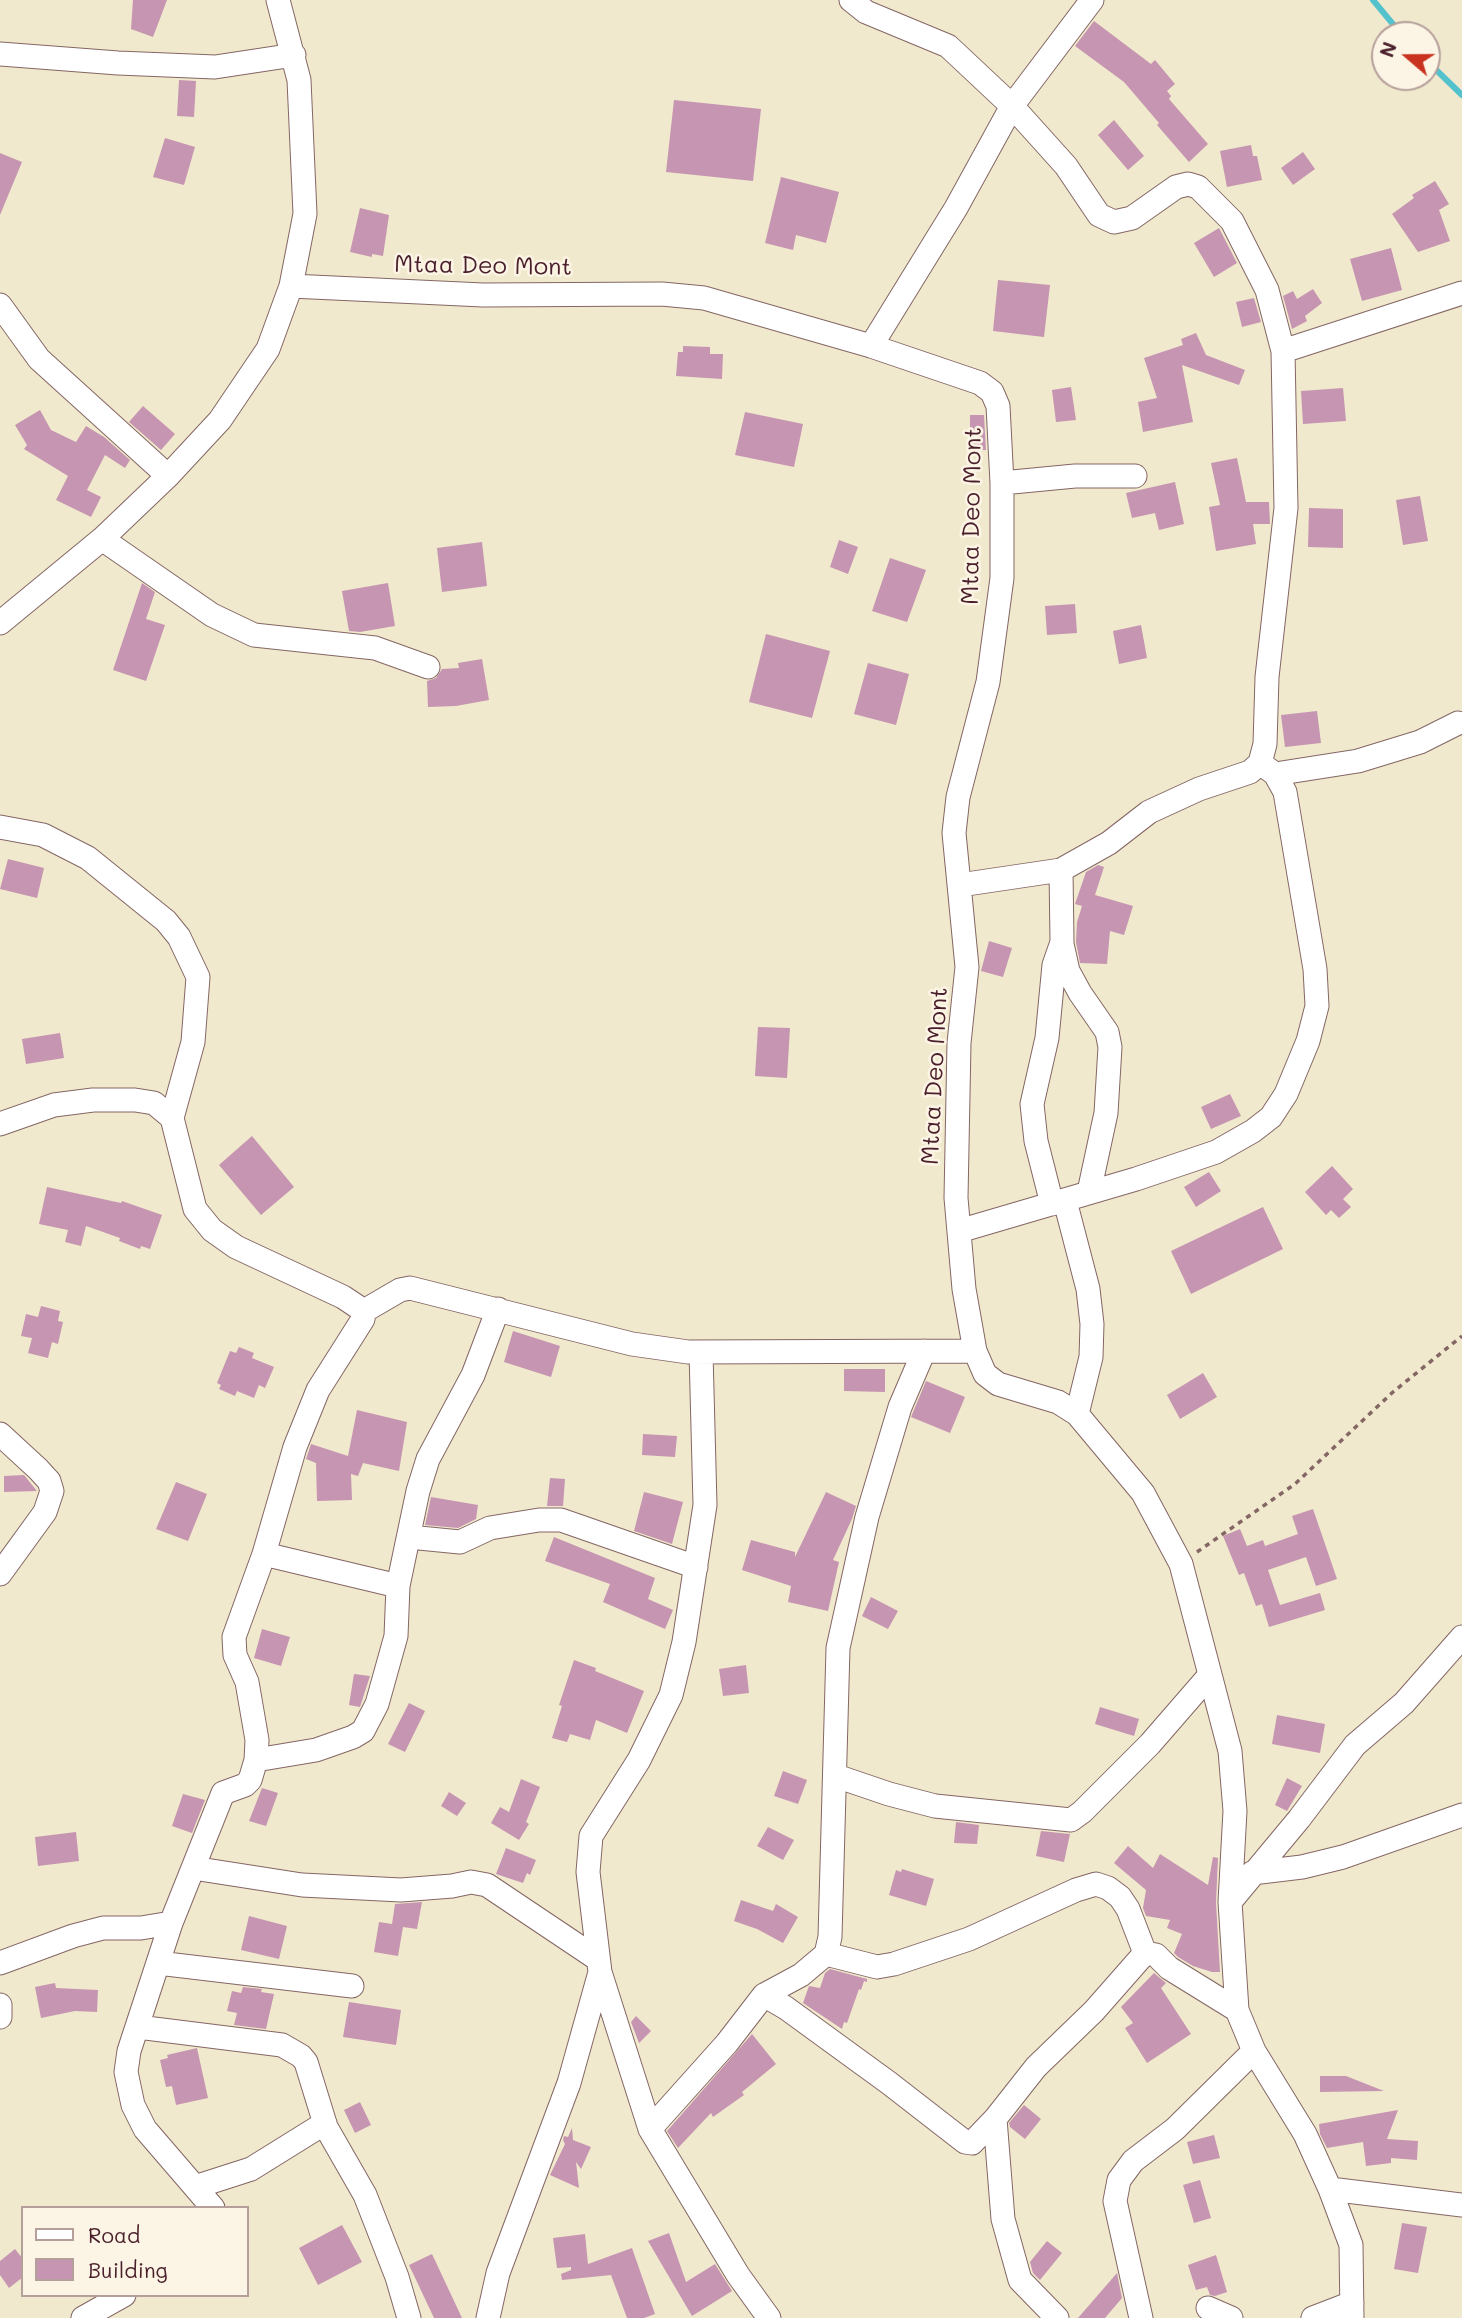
<!DOCTYPE html>
<style>
body{margin:0}
#map{position:relative;width:1462px;height:2318px;overflow:hidden;background:#f1e9cd;font-family:Mali,sans-serif}
canvas{display:block}
.legend{position:absolute;left:21px;top:2206px;width:228px;height:91px;box-sizing:border-box;background:#fcf5e5;border:2px solid #b59f9b;margin:0;padding:9px 12px;list-style:none;font-size:21px;color:#4a1f2b}
.legend li{display:flex;align-items:center;gap:14px;height:35px}
.legend b{width:35px;border:2px solid #b59f9b}
.north{position:absolute;left:1371px;top:21px;width:70px;height:70px;box-sizing:border-box;background:#fcf5e5;border:2px solid #b59f9b;border-radius:50%;rotate:290deg;font-size:19px;font-weight:700;line-height:28px;text-align:center;color:#4a1f2b}
.north::after{content:'';display:block;margin:auto;width:24px;height:32px;background:#c8321e;clip-path:polygon(50% 0,100% 100%,50% 72%,0 100%)}
</style>
<div id="map">
<canvas width="1462" height="2318"></canvas>
<ul class="legend">
<li><b style="height:9px;background:#fff"></b>Road</li>
<li><b style="height:19px;background:#c695b1"></b>Building</li>
</ul>
<div class="north">N</div>
</div>
<script>
const ctx = document.querySelector('canvas').getContext('2d');
ctx.lineJoin = 'round';
function shape(rows) {
  const path = new Path2D();
  for (const r of rows) {
    path.moveTo(r[0], r[1]);
    for (let i = 2; i < r.length; i += 2) path.lineTo(r[i], r[i + 1]);
  }
  return path;
}
function trace(path, color, width, dash) {
  ctx.strokeStyle = color;
  ctx.lineWidth = width;
  ctx.lineCap = dash ? 'butt' : 'round';
  ctx.setLineDash(dash || []);
  ctx.stroke(path);
}
function fillPath(path, color) {
  ctx.fillStyle = color;
  ctx.fill(path, 'evenodd');
}
function drawText(font, color, halo, rows, align = 'center') {
  ctx.font = font + ' Mali,sans-serif';
  ctx.lineWidth = 5;
  ctx.setLineDash([]);
  ctx.textBaseline = 'middle';
  ctx.strokeStyle = halo;
  ctx.fillStyle = color;
  for (const [text, x, y, turn = 0] of rows) {
    ctx.save();
    ctx.translate(x, y);
    ctx.rotate((+turn || 0) * Math.PI / 180);
    ctx.textAlign = isNaN(turn) ? turn : align;
    if (halo) ctx.strokeText(text, 0, 0);
    ctx.fillText(text, 0, 0);
    ctx.restore();
  }
}
const stream = shape([
 [1373,0,1402,35],
 [1427,61,1462,95]
]);
const building = shape([
 [133,0,167,0,153,37,131,29],
 [1094,21,1151,64,1155,60,1175,84,1167,91,1171,96,1169,99,1208,144,1189,162,1157,125,1159,123,1124,82,1075,46],
 [179,80,196,81,194,117,177,116],
 [674,100,761,109,753,181,666,172],
 [1114,120,1144,156,1128,170,1098,135],
 [165,138,195,147,184,185,153,177],
 [1251,145,1253,156,1257,156,1262,180,1227,187,1220,151],
 [1303,152,1315,169,1293,185,1281,168],
 [0,153,22,162,0,215],
 [781,177,839,192,826,243,796,235,793,250,765,243],
 [1435,181,1449,204,1439,210,1450,241,1418,252,1392,214,1414,198,1412,195],
 [360,208,389,215,383,256,372,254,372,257,350,252],
 [1219,228,1237,263,1214,277,1194,243],
 [1391,248,1402,290,1362,301,1350,259],
 [998,280,1050,285,1044,337,993,331],
 [1313,289,1322,303,1305,316,1307,321,1292,329,1283,296,1293,291,1297,299],
 [1254,298,1261,322,1242,327,1236,302],
 [1196,333,1206,355,1245,370,1239,385,1182,365,1193,422,1143,432,1138,402,1157,398,1144,358,1183,345,1181,339],
 [683,346,710,347,710,354,723,354,722,379,676,376,678,352,683,352],
 [1071,387,1076,420,1056,422,1052,390],
 [1343,388,1346,421,1303,424,1301,391],
 [143,406,175,434,161,450,129,422],
 [40,410,51,430,76,442,86,426,104,437,130,460,125,468,105,455,87,490,101,497,91,517,56,500,68,476,24,449,27,445,15,425],
 [745,412,803,424,794,467,735,455],
 [970,415,984,415,986,450,970,450],
 [1237,458,1246,502,1269,502,1270,524,1253,524,1256,544,1216,551,1209,507,1220,505,1211,463],
 [1175,482,1184,524,1159,530,1155,513,1132,518,1126,493],
 [1420,496,1428,541,1403,545,1396,500],
 [1309,508,1343,509,1343,548,1308,547],
 [839,540,858,547,848,574,830,567],
 [482,542,487,586,442,592,437,548],
 [890,558,926,570,907,622,872,611],
 [142,583,155,592,146,619,165,625,146,681,113,670],
 [388,583,395,626,360,632,349,631,342,591],
 [1075,604,1077,633,1047,635,1045,606],
 [1141,625,1147,658,1119,664,1113,631],
 [766,634,830,651,812,718,749,702],
 [482,659,489,700,456,706,428,707,427,681,436,678,442,669,459,668,458,663],
 [868,663,909,674,896,725,854,714],
 [1317,711,1321,743,1285,747,1281,715],
 [8,859,44,868,37,898,0,889],
 [1098,865,1104,867,1095,895,1133,906,1124,935,1110,931,1107,964,1080,963,1076,942,1077,922,1082,906,1075,904,1086,872],
 [989,941,1012,948,1003,977,981,971],
 [758,1027,790,1028,787,1078,755,1076],
 [60,1033,64,1058,26,1064,22,1039],
 [1230,1094,1241,1116,1211,1129,1201,1107],
 [252,1136,294,1187,261,1215,219,1165],
 [1332,1166,1353,1189,1343,1199,1351,1207,1339,1218,1331,1210,1326,1215,1305,1192],
 [1209,1172,1221,1191,1196,1207,1184,1187],
 [47,1187,121,1203,122,1201,162,1215,150,1249,141,1246,140,1249,119,1241,120,1238,86,1226,81,1246,65,1242,68,1230,39,1224],
 [1263,1207,1283,1249,1191,1294,1171,1251],
 [41,1306,60,1311,58,1321,63,1322,58,1344,52,1342,48,1358,28,1353,32,1338,21,1336,26,1314,38,1317],
 [513,1331,560,1346,551,1377,504,1362],
 [239,1347,254,1353,252,1358,274,1367,265,1388,259,1385,254,1398,237,1391,235,1396,219,1389,221,1385,217,1383,230,1351,236,1353],
 [844,1369,885,1369,885,1392,844,1391],
 [1203,1373,1217,1397,1180,1419,1167,1395],
 [926,1381,965,1397,950,1433,911,1417],
 [357,1410,407,1422,399,1471,363,1463,358,1476,351,1474,352,1500,317,1501,316,1463,306,1459,311,1444,348,1456],
 [643,1434,677,1436,675,1457,642,1455],
 [24,1475,37,1491,4,1492,4,1476],
 [550,1478,565,1479,563,1506,547,1506],
 [176,1482,207,1494,188,1541,156,1529],
 [644,1492,683,1502,672,1544,634,1531],
 [826,1492,856,1506,852,1519,833,1560,839,1562,828,1611,788,1602,791,1586,742,1570,751,1540,795,1552,795,1557],
 [431,1497,478,1505,476,1519,458,1528,425,1525],
 [1313,1509,1337,1579,1316,1586,1306,1557,1268,1570,1280,1605,1320,1593,1325,1610,1269,1627,1262,1604,1256,1606,1244,1573,1239,1575,1223,1536,1240,1529,1247,1546,1263,1540,1265,1546,1298,1534,1292,1516],
 [554,1537,655,1578,648,1599,673,1610,665,1629,603,1602,610,1584,545,1561],
 [871,1597,898,1611,888,1629,862,1616],
 [262,1629,290,1637,281,1666,254,1658],
 [574,1660,596,1668,595,1671,644,1691,627,1733,596,1720,590,1740,570,1734,567,1742,552,1738,562,1706,559,1705],
 [746,1665,749,1693,723,1696,719,1669],
 [354,1674,370,1676,360,1707,349,1705],
 [409,1703,425,1711,405,1752,388,1744],
 [1100,1707,1139,1719,1134,1736,1095,1724],
 [1277,1715,1325,1724,1320,1753,1272,1744],
 [783,1771,807,1780,798,1804,774,1796],
 [1287,1778,1302,1786,1287,1811,1275,1805],
 [521,1779,540,1787,526,1822,529,1824,519,1840,491,1823,500,1807,509,1812],
 [262,1788,278,1793,266,1826,249,1821],
 [449,1792,466,1803,457,1816,441,1806],
 [183,1794,205,1800,192,1833,172,1826],
 [956,1822,979,1825,977,1844,954,1843],
 [768,1827,794,1840,783,1860,757,1846],
 [1041,1831,1070,1834,1064,1862,1036,1856],
 [76,1832,79,1861,38,1866,35,1837],
 [1128,1846,1153,1868,1160,1854,1208,1885,1213,1857,1218,1858,1216,1903,1220,1972,1212,1972,1193,1966,1178,1957,1174,1953,1182,1934,1167,1928,1170,1920,1146,1916,1143,1908,1146,1890,1114,1863],
 [506,1848,536,1860,530,1875,527,1873,523,1883,496,1874],
 [902,1869,934,1879,926,1906,889,1895,896,1870,901,1872],
 [741,1900,773,1911,776,1904,798,1917,783,1943,757,1929,734,1921],
 [422,1902,417,1929,403,1927,398,1956,374,1952,379,1922,392,1924,395,1904],
 [249,1916,287,1926,279,1959,241,1950],
 [830,1969,867,1979,867,1982,864,1981,861,1990,859,1989,847,2023,844,2022,842,2029,803,2003,809,1986,820,1988,825,1973],
 [1154,1973,1166,1983,1161,1988,1191,2034,1147,2063,1125,2028,1133,2023,1121,2007],
 [55,1983,56,1988,98,1990,97,2012,75,2011,41,2018,35,1987],
 [243,1987,262,1989,261,1992,274,1994,266,2029,234,2025,237,2013,227,2011,232,1991,241,1993],
 [349,2002,401,2010,396,2045,343,2037],
 [636,2016,651,2031,639,2043,631,2022],
 [752,2034,776,2064,742,2092,744,2095,713,2117,711,2113,678,2148,667,2131],
 [197,2048,208,2098,176,2105,172,2086,166,2087,160,2060,168,2058,167,2055],
 [1320,2076,1346,2076,1384,2091,1320,2092],
 [360,2102,371,2125,355,2133,344,2110],
 [1024,2105,1041,2119,1025,2139,1010,2127,1009,2123],
 [1398,2110,1387,2139,1418,2141,1417,2160,1391,2158,1391,2163,1366,2166,1363,2142,1327,2148,1320,2134,1319,2124],
 [572,2128,573,2140,591,2147,581,2169,576,2162,579,2188,550,2175,565,2144,563,2140,564,2136,568,2137],
 [1214,2135,1220,2158,1193,2164,1187,2142],
 [1200,2180,1211,2218,1194,2223,1183,2185],
 [1402,2223,1427,2227,1418,2273,1394,2269],
 [342,2225,362,2262,318,2285,299,2248],
 [669,2233,686,2282,715,2264,732,2291,692,2316,648,2241],
 [585,2234,588,2264,632,2248,655,2314,644,2318,627,2318,611,2275,562,2280,561,2274,571,2270,571,2267,557,2268,553,2238],
 [1047,2241,1062,2253,1040,2280,1033,2273,1030,2262],
 [15,2249,23,2259,23,2277,9,2288,0,2275,0,2261],
 [432,2254,462,2318,434,2318,409,2265],
 [1216,2255,1227,2292,1215,2296,1210,2295,1207,2287,1196,2290,1188,2265],
 [1117,2273,1122,2298,1105,2318,1078,2318]
]);
const path = shape([
 [1197,1552,1295,1484,1393,1392,1462,1336]
]);
const minor = shape([
 [851,0,866,12,948,46,1012,106,1066,166,1099,215,1114,222,1132,218,1176,187,1188,184,1198,187,1232,221,1267,290,1283,351,1286,508,1267,677,1265,744,1260,763,1250,772,1199,789,1149,812,1109,843,1061,870,960,885],
 [0,54,118,63,215,67,294,55],
 [291,286,483,295,662,294,704,298,871,346,980,383,992,392,998,406,1002,483,1002,578,988,682,958,797,954,833,967,967,959,1043,956,1198,964,1289,975,1351,985,1374,998,1384,1058,1402,1077,1414,1143,1493,1181,1564,1230,1751,1235,1811,1230,1902,1237,2010,1254,2051,1305,2134,1330,2189,1351,2245,1352,2318],
 [0,305,39,359,168,476],
 [871,346,956,208,1012,106,1092,0],
 [1283,351,1462,293],
 [1002,483,1075,476,1135,476],
 [102,539,212,615,254,635,375,648,428,667],
 [0,623,102,539,168,476,220,420,268,349,291,286,305,214,299,80,278,0],
 [1275,774,1358,761,1420,742,1458,723],
 [0,827,43,835,88,858,166,921,179,937,198,977,193,1042,172,1118],
 [1062,944,1068,971,1080,993,1107,1032,1110,1047,1106,1113,1089,1192],
 [0,1124,54,1105,93,1100,135,1100,154,1103,172,1118,195,1209,212,1230,236,1247,343,1297,364,1311,363,1319,318,1390,295,1447,264,1554,234,1637,235,1655,247,1682,257,1740,256,1760,250,1780,245,1785,223,1793,171,1923,129,2051,126,2072,133,2105,145,2129,213,2208],
 [1065,1201,1088,1289,1092,1324,1091,1357,1077,1414],
 [1052,1204,1036,1141,1032,1104,1047,1038,1054,965,1062,942,1061,870],
 [959,1231,1136,1179,1216,1152,1253,1131,1271,1117,1286,1094,1308,1041,1317,1006,1315,969,1285,792,1275,774,1260,763],
 [364,1311,400,1290,410,1288,632,1344,688,1352,975,1351],
 [701,1352,705,1505,684,1642,671,1695,639,1760,591,1836,588,1872,600,1972,650,2129,738,2275,769,2318],
 [0,1434,38,1469,49,1481,52,1491,45,1512,0,1574],
 [409,1537,460,1542,490,1528,539,1520,561,1520,696,1567],
 [264,1554,398,1586],
 [256,1760,316,1750,353,1737,363,1731,377,1704,396,1636,398,1586,418,1491,428,1459,473,1375,498,1309],
 [836,1776,889,1794,935,1806,1071,1820,1082,1812,1150,1744,1209,1676],
 [193,1868,302,1885,401,1890,452,1886,471,1882,487,1885,596,1958],
 [1252,1873,1302,1867,1343,1857,1462,1815],
 [1230,1902,1299,1819,1355,1745,1404,1703,1462,1637],
 [826,1954,877,1967,894,1964,969,1939,1076,1890,1096,1884,1108,1888,1120,1897,1128,1909,1145,1953,1156,1955,1169,1968,1237,2010],
 [0,1963,73,1936,103,1928,141,1928,171,1923],
 [158,1963,352,1986],
 [764,1995,786,2008,889,2083,965,2142,972,2143,995,2119,1036,2067,1094,2011,1145,1953],
 [0,2005,0,2017],
 [138,2027,282,2045,301,2056,306,2062,326,2127,365,2195,397,2277,409,2318],
 [995,2119,1003,2219,1020,2280,1057,2318],
 [650,2129,727,2043,764,1995,801,1975,826,1954,830,1937,838,1648,867,1517,900,1407,924,1351],
 [195,2187,251,2169,325,2123],
 [1330,2189,1462,2205],
 [1208,2308,1231,2318],
 [83,2318,124,2295],
 [488,2318,498,2273,569,2083,600,1972],
 [1141,2318,1115,2201,1119,2180,1133,2161,1175,2129,1254,2051],
 [1313,2318,1352,2303]
]);
const streetNames = [
 ["Mtaa Deo Mont",483,266,1],
 ["Mtaa Deo Mont",972,516,-89],
 ["Mtaa Deo Mont",935,1076,-87]
];
trace(stream, '#54c2cc', 6);
fillPath(building, '#c695b1');
trace(minor, '#846664', 25);
trace(path, '#846664', 3.5, [5, 5]);
trace(minor, '#fff', 23);
drawText('24px', '#4a1f2b', '#fcf5e5', streetNames);
</script>
